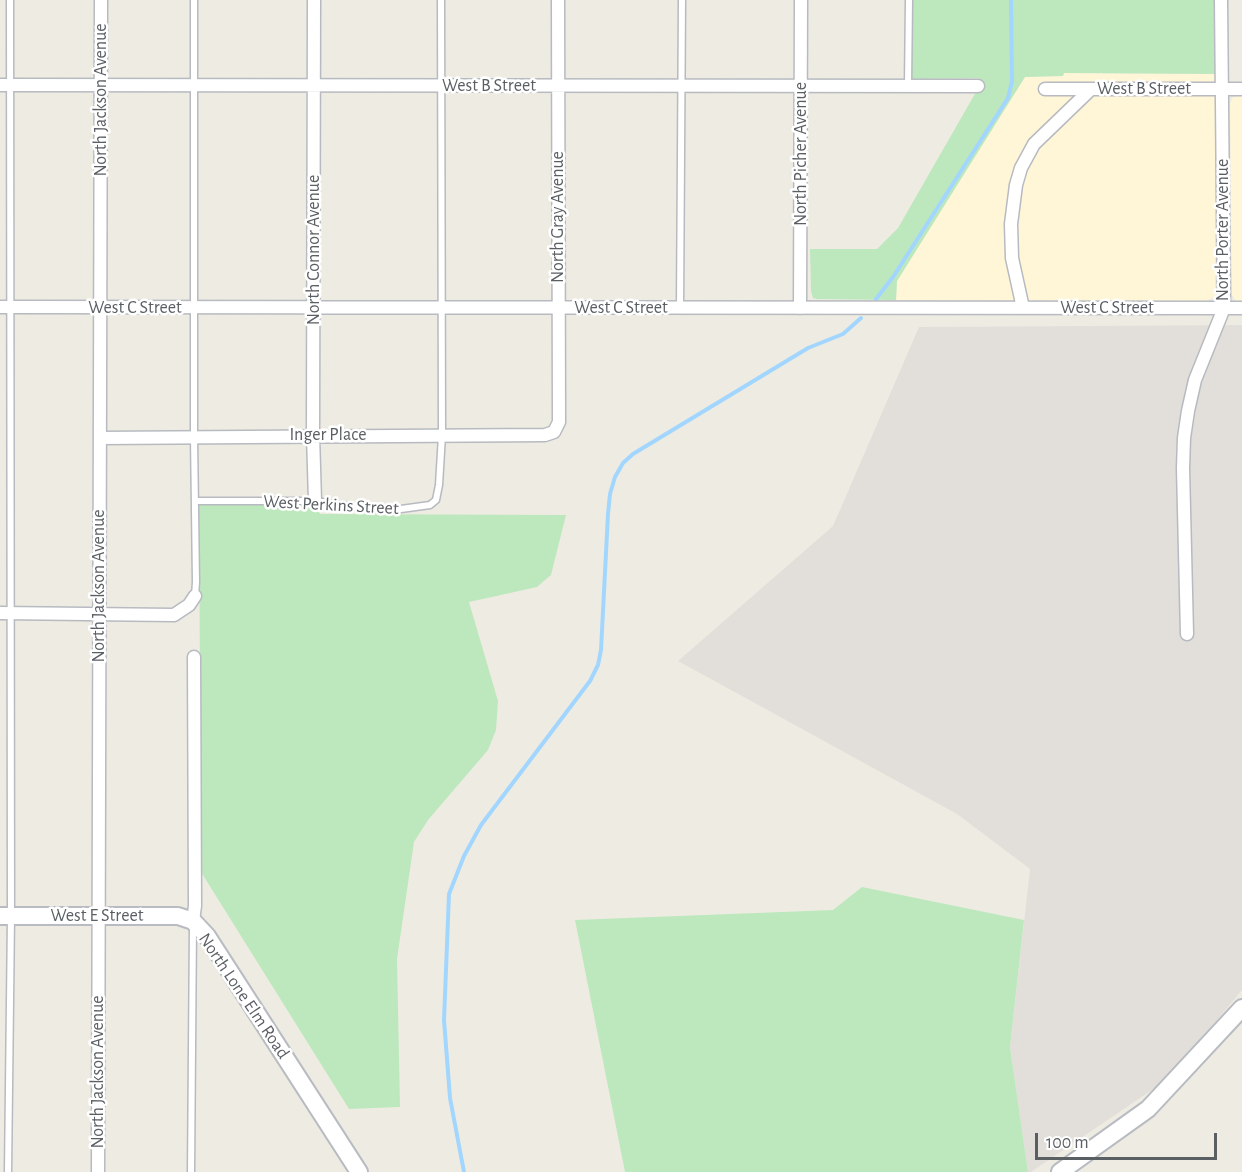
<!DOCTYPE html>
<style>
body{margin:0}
#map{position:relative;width:1242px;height:1172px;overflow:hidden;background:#eeece2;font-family:"Alegreya Sans",sans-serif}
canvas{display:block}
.scale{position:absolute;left:1035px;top:1133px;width:182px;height:27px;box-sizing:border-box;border:3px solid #5a5f64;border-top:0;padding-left:8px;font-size:18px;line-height:21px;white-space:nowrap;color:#5a5f64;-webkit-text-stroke:4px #fff;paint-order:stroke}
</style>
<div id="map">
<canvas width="1242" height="1172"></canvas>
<div class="scale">100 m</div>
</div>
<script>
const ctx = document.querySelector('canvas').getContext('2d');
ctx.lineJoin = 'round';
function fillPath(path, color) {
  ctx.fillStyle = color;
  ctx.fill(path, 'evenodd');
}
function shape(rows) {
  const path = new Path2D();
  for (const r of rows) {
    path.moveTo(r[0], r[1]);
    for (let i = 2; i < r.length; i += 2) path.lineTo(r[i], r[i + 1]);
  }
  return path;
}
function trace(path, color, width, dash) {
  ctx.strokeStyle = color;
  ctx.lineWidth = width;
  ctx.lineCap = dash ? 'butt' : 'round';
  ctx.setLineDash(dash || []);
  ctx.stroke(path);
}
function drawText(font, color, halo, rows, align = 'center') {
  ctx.font = font + ' "Alegreya Sans",sans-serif';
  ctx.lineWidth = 5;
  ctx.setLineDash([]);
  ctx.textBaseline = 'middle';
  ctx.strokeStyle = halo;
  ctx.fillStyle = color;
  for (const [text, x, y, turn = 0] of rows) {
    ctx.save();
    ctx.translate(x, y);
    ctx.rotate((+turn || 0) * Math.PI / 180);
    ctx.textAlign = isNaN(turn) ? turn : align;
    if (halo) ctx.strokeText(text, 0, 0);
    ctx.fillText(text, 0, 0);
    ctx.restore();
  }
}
const commercial = shape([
 [1064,73,1215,74,1215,297,1206,301,896,300,897,281,1025,77,1063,76],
 [1242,96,1242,301,1236,301,1232,295,1230,103,1233,97]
]);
const industrial = shape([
 [1242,325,1242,990,1168,1079,1031,1172,1028,1172,1010,1047,1030,869,957,814,678,661,833,526,919,327]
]);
const green = shape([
 [912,0,1215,0,1215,74,1064,73,1063,76,1025,77,897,281,896,300,817,299,813,298,811,291,810,249,877,249,898,228,976,92,979,78,911,79],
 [199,504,311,505,321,514,566,515,551,575,537,587,469,602,498,701,496,730,488,750,428,820,414,842,397,959,400,1107,349,1109,201,872],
 [862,887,1024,920,1010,1047,1028,1172,625,1172,575,920,833,910]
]);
const stream = shape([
 [876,299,893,277,1008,98,1012,81,1011,0],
 [464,1172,450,1098,444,1020,449,894,464,856,481,825,590,681,598,665,601,650,608,514,610,494,615,477,623,463,633,454,808,348,843,334,861,318]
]);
const lane = shape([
 [194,0,194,437,196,582,195,596],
 [908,85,909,0],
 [680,307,682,0],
 [195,501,315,501,368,509,401,509,430,505,436,500,439,485,442,435,441,0],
 [8,1172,11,916,10,0],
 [191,1172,193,925]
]);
const street = shape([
 [314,0,313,435,315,501],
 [0,85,978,86],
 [1045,89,1242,89],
 [0,307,1242,308],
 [800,308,801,0],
 [1023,308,1012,258,1011,224,1016,185,1021,168,1034,144,1091,89],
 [100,438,545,435,554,432,559,422,558,0],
 [0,613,174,615,189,605,195,596],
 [1187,634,1183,468,1184,438,1188,411,1195,380,1224,308,1221,0],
 [193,921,195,906,194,657],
 [98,1172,101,0]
]);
const secondary = shape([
 [0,916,178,916,193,921,207,936,359,1172],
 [1060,1172,1148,1109,1242,1008]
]);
const streetNames = [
 ["West B Street",489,86],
 ["West B Street",1144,89],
 ["North Jackson Avenue",101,100,-90],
 ["North Picher Avenue",801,154,-90],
 ["North Gray Avenue",558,217,-90],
 ["North Porter Avenue",1223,230,-90],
 ["North Connor Avenue",314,250,-90],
 ["West C Street",135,308],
 ["West C Street",621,308],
 ["West C Street",1107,308],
 ["Inger Place",328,435],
 ["West Perkins Street",331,505,3],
 ["North Jackson Avenue",99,586,-90],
 ["West E Street",97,916],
 ["North Lone Elm Road",244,996,56],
 ["North Jackson Avenue",98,1072,-90]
];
fillPath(commercial, '#fff6d7');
fillPath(industrial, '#e2dfda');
fillPath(green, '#bde8bd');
trace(stream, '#a2d6ff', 4);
trace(lane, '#b7bac0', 9);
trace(street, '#b7bac0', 15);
trace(secondary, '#b8bcc2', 20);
trace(lane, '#fff', 6);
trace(street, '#fff', 12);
trace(secondary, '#fff', 16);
drawText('18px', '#5a5f64', '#fff', streetNames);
</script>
